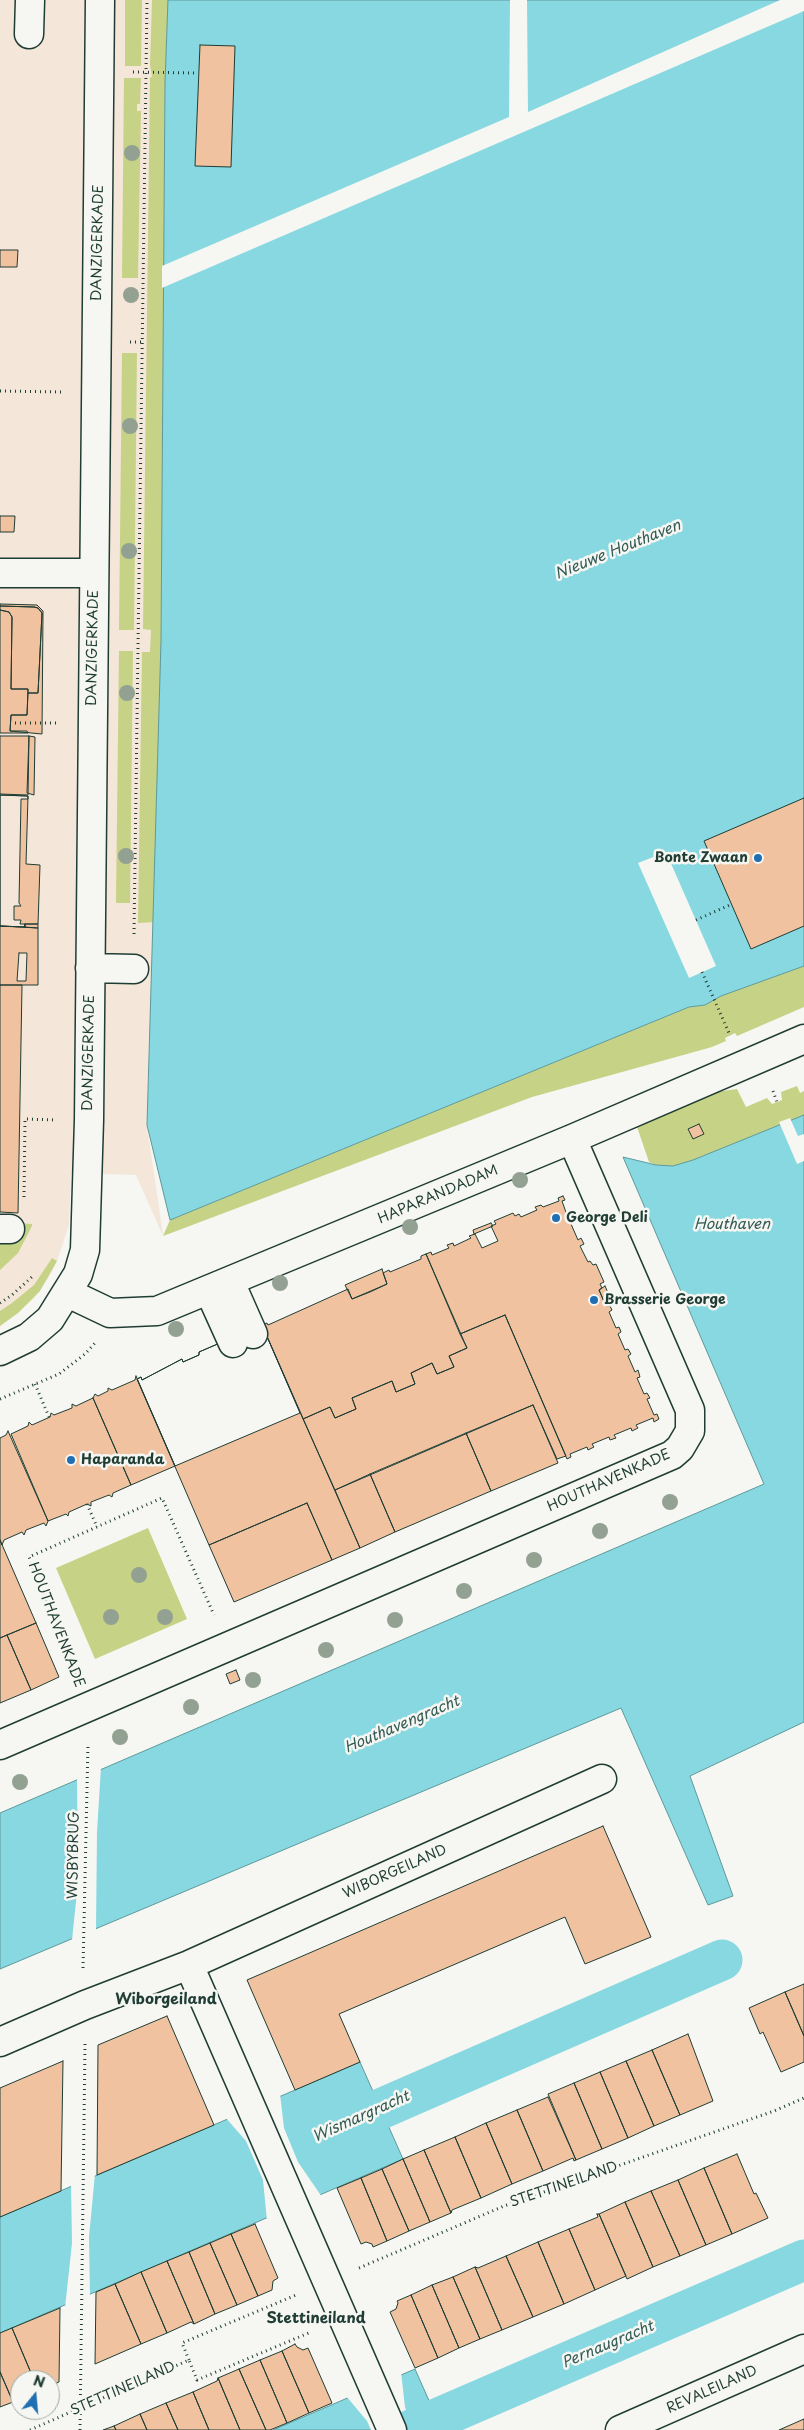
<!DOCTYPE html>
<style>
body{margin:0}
#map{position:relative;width:804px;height:2430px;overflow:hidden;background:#f6f6f2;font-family:"Playpen Sans",sans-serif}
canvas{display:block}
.north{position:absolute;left:10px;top:2370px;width:50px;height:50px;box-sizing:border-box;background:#f6f6f2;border:1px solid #a0aca6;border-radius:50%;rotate:17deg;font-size:14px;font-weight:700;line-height:20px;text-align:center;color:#1f3d34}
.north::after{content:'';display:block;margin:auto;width:18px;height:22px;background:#1f6fb2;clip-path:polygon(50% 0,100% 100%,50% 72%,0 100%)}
</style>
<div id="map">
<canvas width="804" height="2430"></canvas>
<div class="north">N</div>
</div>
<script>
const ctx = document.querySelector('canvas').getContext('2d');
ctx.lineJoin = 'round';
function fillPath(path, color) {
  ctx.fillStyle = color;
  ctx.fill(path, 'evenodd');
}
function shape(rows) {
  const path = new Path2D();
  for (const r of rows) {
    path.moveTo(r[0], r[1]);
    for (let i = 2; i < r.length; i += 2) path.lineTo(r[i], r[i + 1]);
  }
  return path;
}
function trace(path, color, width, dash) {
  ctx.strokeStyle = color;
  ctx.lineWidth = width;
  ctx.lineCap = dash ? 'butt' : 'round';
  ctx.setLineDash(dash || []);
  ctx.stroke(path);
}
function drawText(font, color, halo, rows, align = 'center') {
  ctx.font = font + ' "Playpen Sans",sans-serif';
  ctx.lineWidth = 5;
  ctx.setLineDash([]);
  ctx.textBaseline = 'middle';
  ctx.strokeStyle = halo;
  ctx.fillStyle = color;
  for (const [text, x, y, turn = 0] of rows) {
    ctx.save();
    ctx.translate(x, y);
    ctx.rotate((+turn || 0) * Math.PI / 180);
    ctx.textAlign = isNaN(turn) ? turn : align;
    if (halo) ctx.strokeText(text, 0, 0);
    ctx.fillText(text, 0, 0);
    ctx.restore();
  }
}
const built = shape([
 [0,0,168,0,165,83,160,825,147,1125,163,1236,136,1175,71,1173,69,1225,57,1261,49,1277,34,1298,18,1313,0,1326]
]);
const green = shape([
 [125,0,142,0,141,66,125,66],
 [152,0,168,0,165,83,160,825,156,922,138,923,142,652,150,652,151,630,143,629,150,77,152,77,150,65],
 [124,78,141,78,140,104,137,104,137,111,141,111,138,278,122,278],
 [122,353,137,353,134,630,119,630],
 [119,651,133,651,130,903,116,903],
 [804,966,804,1007,737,1036,735,1033,725,1038,726,1041,712,1047,532,1097,163,1236,170,1220,689,1007,705,1005,721,996],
 [797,1086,800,1093,804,1091,804,1115,693,1160,673,1166,656,1165,649,1162,635,1121,709,1093,737,1089,746,1107,767,1098,772,1104,782,1100,781,1092],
 [18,1223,32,1224,32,1226,18,1253,0,1270,0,1240],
 [52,1258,57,1261,40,1291,18,1313,0,1326,0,1311,12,1303,34,1285],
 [148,1528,187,1619,95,1659,56,1568]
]);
const water = shape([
 [168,0,804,0,804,966,721,996,705,1005,689,1007,170,1220,147,1125,161,641,165,83,168,0],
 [804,1115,804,1722,690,1776,733,1896,708,1905,621,1708,0,1969,0,1813,764,1484,623,1157,656,1165,673,1166,693,1160,804,1115],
 [360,2062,403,2159,0,2333,0,2217,360,2062],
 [415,2369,442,2430,273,2430,415,2369]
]);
const pier = shape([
 [510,0,527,0,528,112,780,0,804,0,804,11,162,288,162,266,509,117],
 [666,852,716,966,689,978,638,863],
 [790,1118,798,1136,804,1134,804,1161,797,1164,779,1122],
 [101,1767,97,1832,96,1930,72,1940,78,1882,77,1777],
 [280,2094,284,2128,298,2162,322,2197,267,2221,263,2180,246,2141,225,2117],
 [95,2174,89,2237,90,2297,65,2308,72,2243,71,2184],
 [401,2372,405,2407,414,2430,371,2430,367,2421,346,2396]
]);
const canal = shape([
 [330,2131,722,1960],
 [411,2430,804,2260]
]);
const building = shape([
 [200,45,235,46,231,167,195,166,200,45],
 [0,250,18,250,17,267,0,267,0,250],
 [0,516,15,516,14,532,0,532,0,516],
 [0,604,37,605,43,611,42,734,10,731,11,715,27,715,28,693,38,693,42,613,38,608,34,607,0,606,0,604],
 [0,606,34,607,38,608,42,613,38,693,28,693,28,689,11,689,12,617,9,612,0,610,0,606],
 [0,610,9,612,12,617,11,689,28,689,27,715,11,715,10,731,27,731,28,733,0,733,0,610],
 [0,736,29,736,28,795,0,794,0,736],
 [29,736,35,737,34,795,27,793,29,736],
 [0,795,28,796,26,864,40,865,38,924,25,924,25,927,0,926,0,795],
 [0,795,28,796,28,799,21,799,19,903,21,906,14,906,14,920,21,920,20,924,25,924,25,927,0,926,0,795],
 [804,798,804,926,751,949,704,841,804,798],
 [25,924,38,924,38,928,24,927,25,924],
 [0,926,38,928,38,985,0,985,0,926],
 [19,953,27,953,26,981,17,981,19,953],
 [0,985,22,985,18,1213,0,1212,0,985],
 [699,1124,704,1134,693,1139,688,1129,699,1124],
 [563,1196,565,1200,562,1201,568,1218,572,1216,574,1222,571,1224,578,1240,581,1238,584,1244,580,1246,588,1262,590,1261,593,1265,596,1264,604,1282,600,1284,602,1288,599,1290,606,1306,609,1304,612,1310,609,1312,616,1328,619,1327,621,1332,618,1334,625,1350,628,1349,631,1354,628,1356,635,1372,638,1370,640,1377,637,1378,644,1394,647,1393,650,1398,647,1399,654,1415,657,1414,659,1419,654,1422,653,1418,636,1425,638,1428,632,1431,631,1428,614,1435,616,1438,610,1440,609,1437,592,1444,594,1447,588,1450,587,1447,570,1454,571,1457,567,1459,505,1315,460,1334,426,1254,431,1252,432,1255,449,1248,447,1245,453,1243,454,1246,471,1238,469,1236,475,1234,482,1248,498,1241,491,1226,496,1224,494,1221,513,1213,515,1216,519,1214,521,1217,537,1210,535,1207,541,1205,543,1207,559,1201,558,1198,563,1196],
 [491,1223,493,1226,474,1234,473,1230,491,1223],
 [426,1254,467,1348,449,1356,454,1367,437,1374,432,1363,411,1373,415,1384,396,1392,392,1381,352,1398,356,1409,335,1418,330,1407,303,1419,262,1325,267,1323,268,1325,348,1289,352,1299,370,1292,387,1284,383,1273,389,1270,390,1272,421,1259,421,1256,426,1254],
 [382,1269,387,1284,352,1299,345,1285,382,1269],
 [605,1286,613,1304,610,1306,606,1306,599,1290,605,1286],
 [505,1315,566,1456,557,1459,533,1405,335,1490,303,1419,330,1407,335,1418,356,1409,352,1398,392,1381,396,1392,415,1384,411,1373,432,1363,437,1374,454,1367,449,1356,467,1348,460,1334,505,1315],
 [262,1325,360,1548,332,1560,307,1503,209,1545,137,1379,141,1377,142,1380,182,1359,183,1362,199,1355,199,1352,262,1325],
 [262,1325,300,1413,175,1466,137,1379,141,1377,142,1380,182,1359,183,1362,199,1355,199,1352,262,1325],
 [136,1376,175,1466,131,1485,93,1398,95,1394,98,1396,108,1391,108,1388,112,1390,135,1380,136,1376],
 [93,1398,131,1485,113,1493,112,1497,109,1495,91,1502,91,1506,87,1504,69,1512,68,1516,66,1514,48,1521,11,1434,28,1426,29,1422,32,1425,50,1417,51,1413,54,1415,72,1408,72,1404,76,1406,93,1398],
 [533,1405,558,1463,491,1491,466,1433,533,1405],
 [8,1431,48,1521,46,1526,44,1523,26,1530,24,1535,22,1532,4,1540,2,1545,0,1540,0,1438,6,1435,8,1431],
 [466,1433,491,1491,395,1532,370,1474,466,1433],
 [370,1474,395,1532,360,1548,335,1490,370,1474],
 [307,1503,332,1560,234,1602,209,1545,307,1503],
 [0,1540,36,1623,0,1638,0,1540],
 [36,1623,59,1677,31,1690,7,1635,36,1623],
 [7,1635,31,1690,0,1703,0,1638,7,1635],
 [236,1670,240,1680,230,1684,226,1674,236,1670],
 [603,1826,651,1937,585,1964,565,1917,339,2014,360,2062,295,2090,247,1980,603,1826],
 [804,1984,804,2036,785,1992,804,1984],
 [785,1992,804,2036,804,2062,781,2072,763,2032,760,2034,749,2008,785,1992],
 [167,2016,214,2125,97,2175,98,2045,167,2016],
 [688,2034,713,2101,680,2115,652,2050,688,2034],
 [652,2050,680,2115,654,2126,626,2061,652,2050],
 [63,2061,61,2191,0,2217,0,2088,63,2061],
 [626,2061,654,2126,628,2138,600,2072,626,2061],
 [600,2072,628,2138,602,2149,574,2083,600,2072],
 [574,2083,602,2149,576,2160,548,2094,574,2083],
 [548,2097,576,2160,574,2161,573,2158,543,2171,517,2110,548,2097],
 [517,2110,543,2171,512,2184,486,2123,517,2110],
 [486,2123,512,2184,481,2198,455,2137,486,2123],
 [455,2137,481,2198,452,2210,451,2213,424,2150,455,2137],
 [424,2150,451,2213,430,2222,403,2159,424,2150],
 [737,2154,754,2194,756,2193,768,2218,732,2234,704,2168,737,2154],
 [403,2159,430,2222,409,2231,382,2169,403,2159],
 [704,2168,732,2234,706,2245,678,2180,704,2168],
 [382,2169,409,2231,387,2241,361,2178,382,2169],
 [361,2178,387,2241,373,2247,372,2244,366,2242,361,2244,337,2188,361,2178],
 [678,2180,706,2245,680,2256,651,2191,678,2180],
 [651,2191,680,2256,653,2267,625,2202,651,2191],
 [625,2202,653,2267,627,2279,599,2214,625,2202],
 [597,2214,599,2214,626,2276,595,2290,569,2229,598,2217,597,2214],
 [255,2224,278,2278,273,2281,272,2290,258,2296,231,2234,255,2224],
 [569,2229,595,2290,564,2304,538,2242,569,2229],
 [231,2234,258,2296,237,2305,210,2243,231,2234],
 [538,2242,564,2304,533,2317,506,2256,538,2242],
 [210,2243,237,2305,215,2314,189,2252,210,2243],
 [189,2252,215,2314,194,2324,167,2261,189,2252],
 [506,2256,533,2317,502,2330,475,2267,478,2268,506,2256],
 [167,2261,194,2324,191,2322,167,2333,141,2272,167,2261],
 [475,2267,502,2330,480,2339,453,2277,475,2267],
 [141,2272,167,2333,141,2344,115,2284,141,2272],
 [453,2277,480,2339,459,2348,432,2285,453,2277],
 [115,2284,141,2344,95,2364,96,2292,115,2284],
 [432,2285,459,2348,438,2358,411,2295,432,2285],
 [411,2295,438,2358,415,2368,390,2312,396,2309,398,2303,397,2301,411,2295],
 [60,2308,59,2382,50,2386,50,2380,34,2380,12,2328,60,2308],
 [12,2328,34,2380,20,2380,20,2399,13,2402,0,2372,0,2333,12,2328],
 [295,2344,297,2347,303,2350,308,2348,332,2403,309,2413,282,2351,295,2344],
 [282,2351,309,2413,287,2423,260,2360,282,2351],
 [260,2360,287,2423,270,2430,266,2430,239,2369,260,2360],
 [239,2369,266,2430,240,2430,218,2378,239,2369],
 [0,2372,13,2402,0,2407,0,2372],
 [218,2378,240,2430,209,2430,193,2392,217,2381,218,2378],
 [193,2392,209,2430,178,2430,166,2403,193,2392],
 [166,2403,178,2430,147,2430,140,2414,166,2403],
 [140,2414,147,2430,116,2430,114,2426,140,2414],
 [804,2419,804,2430,779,2430,804,2419],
 [114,2426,116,2430,103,2430,114,2426]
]);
const path = shape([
 [133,72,195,73],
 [130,342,142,342],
 [0,391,63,392],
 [10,723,59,723],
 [696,920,732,904],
 [134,934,147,0],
 [702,972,729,1033],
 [773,1091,777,1102],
 [24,1197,25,1119,56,1120],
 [0,1303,12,1295,33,1276],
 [35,1384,49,1417],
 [0,1399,59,1374,85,1354,95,1343],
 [87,1504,97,1527],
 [75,1675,29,1557,162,1498,214,1615],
 [83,1968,88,1744],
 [359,2268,504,2206,774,2111,804,2098],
 [189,2360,182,2343,296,2295],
 [30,2430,189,2360,197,2380,311,2332],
 [80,2430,85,2044]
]);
const minor = shape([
 [29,34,30,0],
 [0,573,94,573],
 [90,968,134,969],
 [0,1229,10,1229],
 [230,1282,253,1334],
 [209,1290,233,1343],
 [68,1293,110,1313,157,1311,572,1139,804,1039],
 [0,1351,29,1337,50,1319,78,1274,85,1250,89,1120,100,0],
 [0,1745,672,1455,680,1448,690,1431,690,1410,572,1139],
 [189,1965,392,2430],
 [0,2042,85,2005,189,1965,602,1779],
 [620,2430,804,2349]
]);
const trees = [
 [132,153],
 [131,295],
 [130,426],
 [129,551],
 [127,693],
 [126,856],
 [520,1180],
 [410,1227],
 [280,1283],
 [176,1329],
 [670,1502],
 [600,1531],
 [534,1560],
 [139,1575],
 [464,1591],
 [111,1617],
 [165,1617],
 [395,1620],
 [326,1650],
 [253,1680],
 [191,1707],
 [120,1737],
 [20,1782]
];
const markers = [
 [758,858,5,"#1f6fb2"],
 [556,1218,5,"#1f6fb2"],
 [594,1300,5,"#1f6fb2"],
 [71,1460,5,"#1f6fb2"]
];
const streetNames = [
 ["DANZIGERKADE",98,243,-89],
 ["DANZIGERKADE",93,648,-89],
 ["DANZIGERKADE",89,1053,-89],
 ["HAPARANDADAM",438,1195,-23],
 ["HOUTHAVENKADE",609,1481,-24],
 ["HOUTHAVENKADE",56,1625,69],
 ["WISBYBRUG",74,1855,-89],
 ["WIBORGEILAND",395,1872,-24],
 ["STETTINEILAND",564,2185,-19],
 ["STETTINEILAND",123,2389,-24],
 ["REVALEILAND",712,2390,-24]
];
const poiNames = [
 ["Bonte Zwaan",748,858,"right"],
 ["George Deli",566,1218],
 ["Brasserie George",604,1300],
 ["Haparanda",81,1460]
];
const waterNames = [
 ["Nieuwe Houthaven",618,550,-22],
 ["Houthaven",732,1225],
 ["Houthavengracht",402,1725,-23],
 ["Wismargracht",361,2117,-24],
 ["Pernaugracht",608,2345,-23]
];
const neighbourhoodNames = [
 ["Wiborgeiland",166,2000],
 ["Stettineiland",316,2319]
];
fillPath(built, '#f4e6d9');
fillPath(green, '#c6d285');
fillPath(water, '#87d8e0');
trace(water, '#5d9a9b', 1);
fillPath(pier, '#f6f6f2');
trace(canal, '#87d8e0', 41);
fillPath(building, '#f0c2a0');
trace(building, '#1f3d34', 1);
trace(minor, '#1f3d34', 31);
trace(path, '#1f3d34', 3, [1, 4]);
trace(minor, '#f6f6f2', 28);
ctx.fillStyle = '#92a192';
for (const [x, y] of trees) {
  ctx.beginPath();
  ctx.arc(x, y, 8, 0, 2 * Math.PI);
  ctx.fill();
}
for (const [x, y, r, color] of markers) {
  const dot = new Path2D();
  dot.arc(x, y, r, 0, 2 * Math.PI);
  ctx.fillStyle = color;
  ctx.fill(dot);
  trace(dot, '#f6f6f2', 2);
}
drawText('14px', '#1f3d34', '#f6f6f2', streetNames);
drawText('bold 14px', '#1f3d34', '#f6f6f2', poiNames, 'left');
drawText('italic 15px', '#345c56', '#f6f6f2', waterNames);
drawText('bold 15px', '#1f3d34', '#f6f6f2', neighbourhoodNames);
</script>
